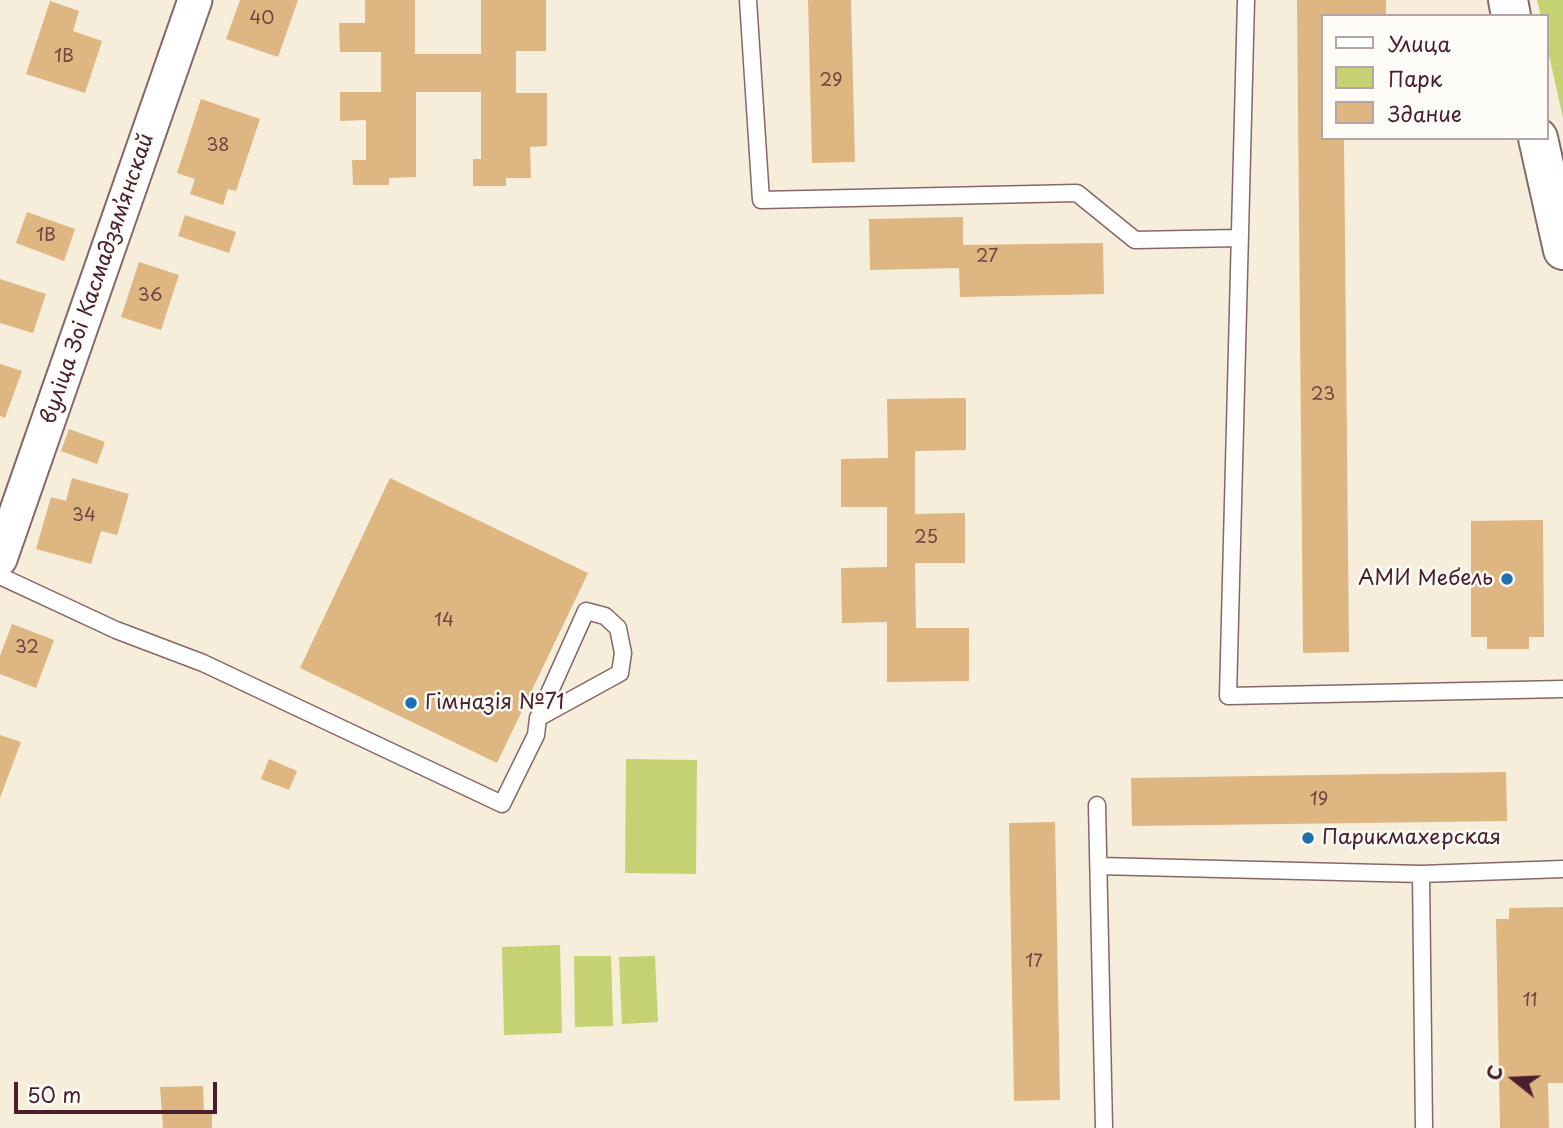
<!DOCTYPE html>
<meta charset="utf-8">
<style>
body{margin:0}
#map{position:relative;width:1563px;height:1128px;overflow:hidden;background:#f6edda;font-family:"Playpen Sans",sans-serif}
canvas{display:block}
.legend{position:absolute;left:1321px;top:14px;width:228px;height:126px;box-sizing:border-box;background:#fdfcf7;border:2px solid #b5a4a5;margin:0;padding:9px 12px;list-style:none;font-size:21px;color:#4a1f2b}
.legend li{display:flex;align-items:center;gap:14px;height:35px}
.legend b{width:35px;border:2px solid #b5a4a5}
.north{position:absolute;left:1479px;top:1044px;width:70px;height:70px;-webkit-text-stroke:5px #fdfcf7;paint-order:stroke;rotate:288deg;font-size:19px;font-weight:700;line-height:28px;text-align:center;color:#4a1f2b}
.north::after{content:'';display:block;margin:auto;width:24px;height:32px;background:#4a1f2b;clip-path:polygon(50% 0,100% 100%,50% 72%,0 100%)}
.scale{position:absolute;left:14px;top:1082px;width:203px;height:32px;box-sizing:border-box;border:4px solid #4a1f2b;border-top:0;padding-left:9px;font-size:21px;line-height:24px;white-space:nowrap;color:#4a1f2b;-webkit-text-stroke:5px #fdfcf7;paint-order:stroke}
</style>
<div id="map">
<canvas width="1563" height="1128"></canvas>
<ul class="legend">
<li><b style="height:9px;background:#fff"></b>Улица</li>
<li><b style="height:19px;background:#c5d273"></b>Парк</li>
<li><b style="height:19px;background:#deb681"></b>Здание</li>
</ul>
<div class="north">С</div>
<div class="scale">50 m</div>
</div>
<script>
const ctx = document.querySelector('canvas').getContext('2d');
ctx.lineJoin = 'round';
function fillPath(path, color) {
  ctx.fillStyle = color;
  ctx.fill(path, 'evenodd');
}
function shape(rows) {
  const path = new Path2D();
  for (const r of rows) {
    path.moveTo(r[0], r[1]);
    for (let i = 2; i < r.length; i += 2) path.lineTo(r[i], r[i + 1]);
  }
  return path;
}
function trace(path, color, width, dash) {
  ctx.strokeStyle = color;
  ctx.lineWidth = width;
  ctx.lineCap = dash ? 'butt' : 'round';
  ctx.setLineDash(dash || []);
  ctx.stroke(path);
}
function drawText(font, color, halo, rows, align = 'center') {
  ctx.font = font + ' "Playpen Sans",sans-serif';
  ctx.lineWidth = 5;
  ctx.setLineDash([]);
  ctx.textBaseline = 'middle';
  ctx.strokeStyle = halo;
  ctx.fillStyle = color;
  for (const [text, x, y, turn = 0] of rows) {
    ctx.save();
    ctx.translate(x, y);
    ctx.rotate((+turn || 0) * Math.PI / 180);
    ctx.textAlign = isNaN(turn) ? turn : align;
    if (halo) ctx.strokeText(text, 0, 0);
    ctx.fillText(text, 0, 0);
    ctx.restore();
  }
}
const green = shape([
 [1537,0,1563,0,1563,118,1547,46,1547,16,1541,16],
 [626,759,697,760,696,874,625,873],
 [560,945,562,1033,504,1035,502,947],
 [574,956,611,956,613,1026,575,1027],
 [655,956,658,1022,622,1024,619,957]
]);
const building = shape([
 [240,0,298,0,278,57,226,39],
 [365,0,415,0,415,54,481,54,481,0,546,0,546,51,516,51,516,93,547,93,547,146,530,147,531,178,506,178,506,186,473,186,473,159,481,159,481,92,416,92,416,177,389,178,389,185,353,185,352,160,366,160,366,120,340,121,340,92,381,92,381,52,340,52,339,23,365,23],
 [808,0,851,0,855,162,812,163],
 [1297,0,1386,0,1386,16,1323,16,1323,138,1344,138,1349,652,1303,653],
 [50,1,79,11,73,31,102,41,85,93,26,74],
 [201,99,260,119,236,191,228,189,223,205,190,194,195,179,177,173],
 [27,212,75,229,64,261,16,243],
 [185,215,236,232,229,253,178,236],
 [963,217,963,245,1103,243,1104,294,960,297,959,268,870,270,869,219],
 [139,262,179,275,161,330,121,317],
 [0,279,46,294,33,333,0,323],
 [0,364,22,371,5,418,0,416],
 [966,398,966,450,915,451,915,514,965,513,965,563,915,563,916,628,969,628,969,681,887,682,887,622,842,623,841,568,887,567,887,507,841,507,841,459,888,458,887,399],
 [69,429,105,442,97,464,61,451],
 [72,478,129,494,117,535,101,531,91,564,36,549,51,497,66,501],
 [390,478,588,573,497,763,300,668],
 [1543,520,1544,637,1529,637,1529,649,1487,649,1487,637,1471,637,1471,521],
 [12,624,54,640,36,688,0,674,0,656],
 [0,735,21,742,0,798],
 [269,759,297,771,289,790,261,779],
 [1506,772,1507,821,1132,826,1131,778],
 [1055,822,1060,1100,1014,1101,1009,823],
 [1563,907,1563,1083,1548,1083,1549,1128,1500,1128,1496,919,1509,919,1509,908],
 [203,1086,204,1113,212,1113,212,1128,163,1128,160,1087]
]);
const service = shape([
 [748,0,761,200,1077,193,1135,240,1239,238],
 [1246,0,1228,696,1563,689],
 [0,576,116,630,203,663,502,804,536,735,538,718,586,611,605,616,618,628,623,653,620,673,538,718],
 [1097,805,1104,1128],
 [1099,866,1421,874],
 [1424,1128,1421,874,1563,869]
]);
const minor = shape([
 [0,559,195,0]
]);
const tertiary = shape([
 [1508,0,1511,16],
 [1538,138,1563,250]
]);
const markers = [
 [1507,579,7,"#1f6fb2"],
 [411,703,7,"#1f6fb2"],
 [1308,838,7,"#1f6fb2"]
];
const numberNames = [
 ["40",262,19],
 ["1В",64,57],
 ["29",831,81],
 ["38",218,146],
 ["1В",46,236],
 ["27",987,257],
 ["36",150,296],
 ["23",1323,395],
 ["34",84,516],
 ["25",926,538],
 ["14",444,621],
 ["32",27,648],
 ["19",1319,800],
 ["17",1034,962],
 ["11",1530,1001]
];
const streetNames = [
 ["вуліца Зоі Касмадзямʼянскай",98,279,-71]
];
const poiNames = [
 ["АМИ Мебель",1493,579,"right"],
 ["Гімназія №71",425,703],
 ["Парикмахерская",1322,838]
];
fillPath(green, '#c5d273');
fillPath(building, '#deb681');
trace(service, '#866768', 19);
trace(minor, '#866768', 37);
trace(tertiary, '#866768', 42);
trace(service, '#fff', 16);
trace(minor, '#fff', 33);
trace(tertiary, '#fff', 38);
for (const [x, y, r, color] of markers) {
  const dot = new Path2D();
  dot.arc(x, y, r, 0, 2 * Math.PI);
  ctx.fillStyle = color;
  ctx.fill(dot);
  trace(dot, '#fdfcf7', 2.5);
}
drawText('18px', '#6f4540', null, numberNames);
drawText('21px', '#4a1f2b', '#fdfcf7', streetNames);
drawText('21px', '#4a1f2b', '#fdfcf7', poiNames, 'left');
</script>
